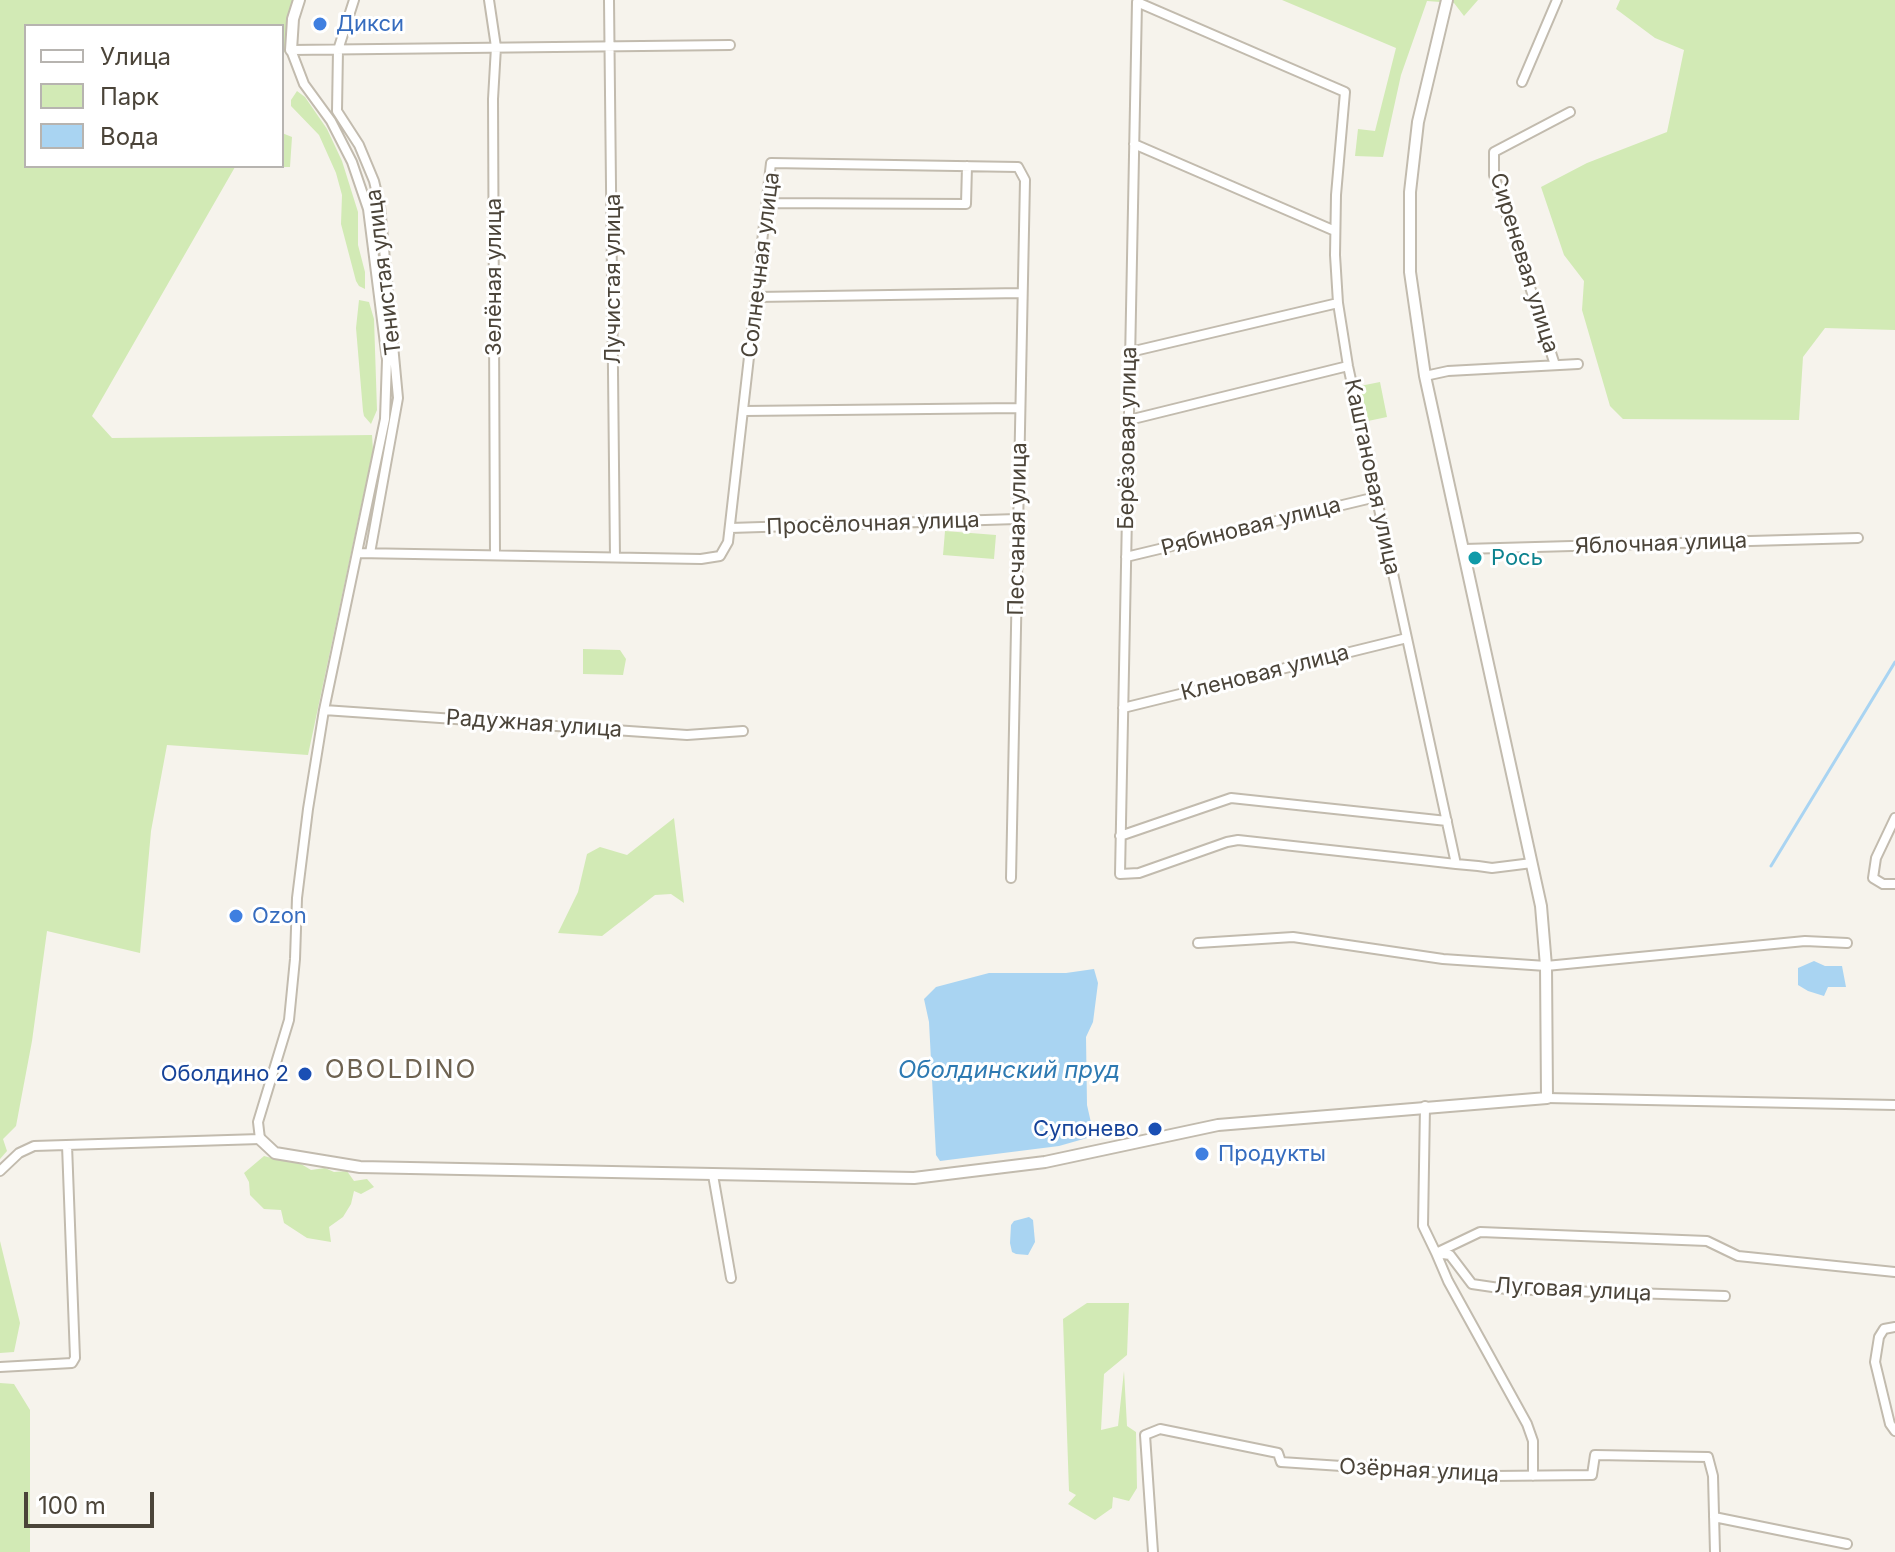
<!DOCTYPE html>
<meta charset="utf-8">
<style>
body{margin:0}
#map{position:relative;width:1895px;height:1552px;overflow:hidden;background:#f6f3ec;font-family:Inter,sans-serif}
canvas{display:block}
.legend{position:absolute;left:24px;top:24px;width:260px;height:144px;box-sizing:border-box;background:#fff;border:2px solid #b7b4b0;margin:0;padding:10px 14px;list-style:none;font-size:24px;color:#4b4439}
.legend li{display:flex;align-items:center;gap:16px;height:40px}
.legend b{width:40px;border:2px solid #b7b4b0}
.scale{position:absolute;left:24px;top:1492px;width:130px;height:36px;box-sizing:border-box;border:4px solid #4b4439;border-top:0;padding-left:10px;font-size:24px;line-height:28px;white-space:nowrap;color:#4b4439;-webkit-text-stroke:6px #fff;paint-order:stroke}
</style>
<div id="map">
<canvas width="1895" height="1552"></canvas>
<ul class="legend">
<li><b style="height:10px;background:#fff"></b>Улица</li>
<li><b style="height:22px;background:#d2eab5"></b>Парк</li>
<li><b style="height:22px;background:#a9d4f2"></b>Вода</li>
</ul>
<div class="scale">100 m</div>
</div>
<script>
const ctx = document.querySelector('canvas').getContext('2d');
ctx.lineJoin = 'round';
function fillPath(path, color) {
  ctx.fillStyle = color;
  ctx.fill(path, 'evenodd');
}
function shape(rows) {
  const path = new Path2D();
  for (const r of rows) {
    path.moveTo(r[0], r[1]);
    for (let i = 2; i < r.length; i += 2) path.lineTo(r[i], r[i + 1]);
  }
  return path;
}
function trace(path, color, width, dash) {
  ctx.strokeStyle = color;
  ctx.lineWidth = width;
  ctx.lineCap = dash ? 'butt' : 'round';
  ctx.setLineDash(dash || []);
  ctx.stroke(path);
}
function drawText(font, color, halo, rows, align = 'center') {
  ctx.font = font + ' Inter,sans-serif';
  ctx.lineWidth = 6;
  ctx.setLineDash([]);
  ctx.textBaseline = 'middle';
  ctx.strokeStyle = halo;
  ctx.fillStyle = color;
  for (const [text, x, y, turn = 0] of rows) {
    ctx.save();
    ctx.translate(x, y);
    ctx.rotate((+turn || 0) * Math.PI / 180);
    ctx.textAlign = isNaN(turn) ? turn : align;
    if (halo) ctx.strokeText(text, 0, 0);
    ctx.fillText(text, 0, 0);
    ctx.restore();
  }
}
const green = shape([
 [0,0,299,0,291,50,282,53,282,26,26,26,26,166,282,166,282,133,292,137,290,167,235,167,92,416,112,438,372,435,373,450,308,755,167,745,151,831,140,953,47,931,32,1041,16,1126,3,1139,7,1151,0,1159],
 [1282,0,1478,0,1464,16,1454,3,1427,1,1401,75,1383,157,1355,156,1358,129,1375,131,1396,48],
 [1620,0,1895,0,1895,330,1825,328,1803,357,1799,420,1623,419,1610,406,1582,310,1584,281,1564,255,1541,187,1587,163,1667,132,1684,50,1655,38,1616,9],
 [297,91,305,97,327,129,342,161,358,212,358,245,365,272,365,289,359,286,356,281,341,224,342,195,336,173,319,135,291,106,291,100],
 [359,300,369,302,374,319,377,410,371,424,364,416,363,411,356,328],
 [1380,382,1387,417,1368,421,1360,386],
 [945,531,996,535,994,559,943,555],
 [583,649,620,650,626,659,623,675,583,674],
 [674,818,684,903,671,894,655,895,602,936,558,933,578,892,587,854,600,847,627,855],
 [264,1156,283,1161,293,1159,311,1170,325,1168,334,1172,347,1171,354,1181,367,1179,374,1187,361,1194,354,1191,351,1204,343,1217,329,1227,331,1242,307,1238,284,1223,281,1210,264,1209,250,1195,249,1182,244,1173],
 [0,1241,20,1323,14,1352,0,1353],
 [1087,1303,1129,1303,1127,1355,1104,1374,1101,1430,1118,1426,1124,1371,1127,1426,1136,1432,1137,1488,1129,1501,1113,1497,1112,1508,1095,1520,1068,1504,1076,1495,1069,1491,1063,1319],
 [0,1383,14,1384,30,1410,30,1552,0,1552]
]);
const water = shape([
 [1814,961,1825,966,1842,966,1846,987,1828,987,1824,996,1808,991,1798,985,1798,968],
 [1094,969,1098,983,1093,1022,1086,1037,1087,1105,1094,1136,1059,1146,940,1161,936,1155,929,1022,924,999,936,987,989,973,1066,973],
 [1029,1217,1033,1220,1035,1242,1028,1255,1016,1254,1012,1252,1010,1243,1011,1225,1014,1221]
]);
const stream = shape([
 [1771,866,1895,662]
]);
const minor = shape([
 [354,0,338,50,337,111,359,145,374,181,380,206,398,398,370,553],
 [489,0,496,47,493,99,495,555],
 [609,0,615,557],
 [1522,82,1557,0],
 [1134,144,1335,231],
 [767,203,966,204,967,166],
 [757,297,1022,293],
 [1130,352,1338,303],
 [1555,365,1494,175,1494,152,1570,112],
 [1425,376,1448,371,1578,364],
 [744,411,1019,408],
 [1129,420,1348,366],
 [730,528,1017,519],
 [1464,549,1858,538],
 [357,553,701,559,720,556,728,542,771,163,1018,167,1025,180,1011,878],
 [1126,557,1376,497],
 [1123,708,1407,638],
 [324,710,687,735,743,731],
 [1895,818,1876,858,1873,878,1883,884,1895,884],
 [1120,836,1231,798,1447,821],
 [1456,864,1348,366,1338,303,1335,255,1336,195,1345,92,1137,2,1120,874,1139,873,1227,842,1238,840,1421,860,1456,864,1478,866,1492,868,1532,863],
 [1198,943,1293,937,1443,959,1546,966,1805,941,1847,943],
 [1547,1098,1895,1105],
 [1425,1106,1423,1226,1436,1253,1450,1255,1472,1284,1506,1289,1725,1296],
 [0,1171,19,1153,34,1146,260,1139,258,1122,289,1020,295,959,297,898,308,809,324,710,385,419,387,360,368,209,352,162,331,121,304,84,291,50,730,45],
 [713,1175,731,1278],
 [1895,1327,1884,1329,1879,1337,1875,1362,1890,1424,1895,1431],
 [0,1367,72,1363,75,1358,67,1145],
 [1533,1476,1533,1441,1527,1424,1448,1281,1436,1253,1480,1232,1707,1241,1738,1256,1895,1272],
 [1714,1517,1847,1544],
 [1153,1552,1145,1435,1160,1429,1278,1453,1281,1462,1493,1476,1592,1475,1595,1455,1708,1457,1713,1476,1715,1552]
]);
const tertiary = shape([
 [291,50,293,19,299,0],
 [260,1139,275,1153,360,1167,914,1178,1045,1162,1218,1125,1547,1098,1546,966,1541,906,1425,376,1410,272,1410,192,1418,122,1447,0]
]);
const markers = [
 [320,24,8,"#3f7fe0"],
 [1475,558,8,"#0f9aa8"],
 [236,916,8,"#3f7fe0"],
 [305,1074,8,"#1a4fb4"],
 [1155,1129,8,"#1a4fb4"],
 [1202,1154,8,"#3f7fe0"]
];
const shopNames = [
 ["Дикси",336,24],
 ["Ozon",252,916],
 ["Продукты",1218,1154]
];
const streetNames = [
 ["Сиреневая улица",1524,263,73],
 ["Солнечная улица",761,265,-83],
 ["Тенистая улица",384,272,-97],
 ["Зелёная улица",494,277,-90],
 ["Лучистая улица",613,279,-90],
 ["Берёзовая улица",1128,438,-89],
 ["Каштановая улица",1372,477,78],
 ["Просёлочная улица",873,524,-2],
 ["Рябиновая улица",1251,527,-14],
 ["Песчаная улица",1018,529,-89],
 ["Яблочная улица",1661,544,-2],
 ["Кленовая улица",1265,673,-14],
 ["Радужная улица",534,724,4],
 ["Луговая улица",1573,1290,3],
 ["Озёрная улица",1419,1471,3]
];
const cultureNames = [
 ["Рось",1491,558]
];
const transitNames = [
 ["Оболдино 2",289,1074],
 ["Супонево",1139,1129]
];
const waterNames = [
 ["Оболдинский пруд",1009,1071]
];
const quarterNames = [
 ["OBOLDINO",401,1070]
];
fillPath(green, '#d2eab5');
fillPath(water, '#a9d4f2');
trace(stream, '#a9d4f2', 3);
trace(minor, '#c2bbae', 12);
trace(tertiary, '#c2bbae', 14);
trace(minor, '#fff', 8);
trace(tertiary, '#fff', 10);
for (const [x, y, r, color] of markers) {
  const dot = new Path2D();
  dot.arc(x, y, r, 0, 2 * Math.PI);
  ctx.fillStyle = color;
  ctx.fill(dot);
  trace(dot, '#fff', 3);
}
drawText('22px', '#366cbe', '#fff', shopNames, 'left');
drawText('22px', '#4b4439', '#fff', streetNames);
drawText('22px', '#0d838f', '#fff', cultureNames, 'left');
drawText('22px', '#164399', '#fff', transitNames, 'right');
drawText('italic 24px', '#2e7ab2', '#fff', waterNames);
ctx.letterSpacing = '2px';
drawText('26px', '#6e6250', '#fff', quarterNames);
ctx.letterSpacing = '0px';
</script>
